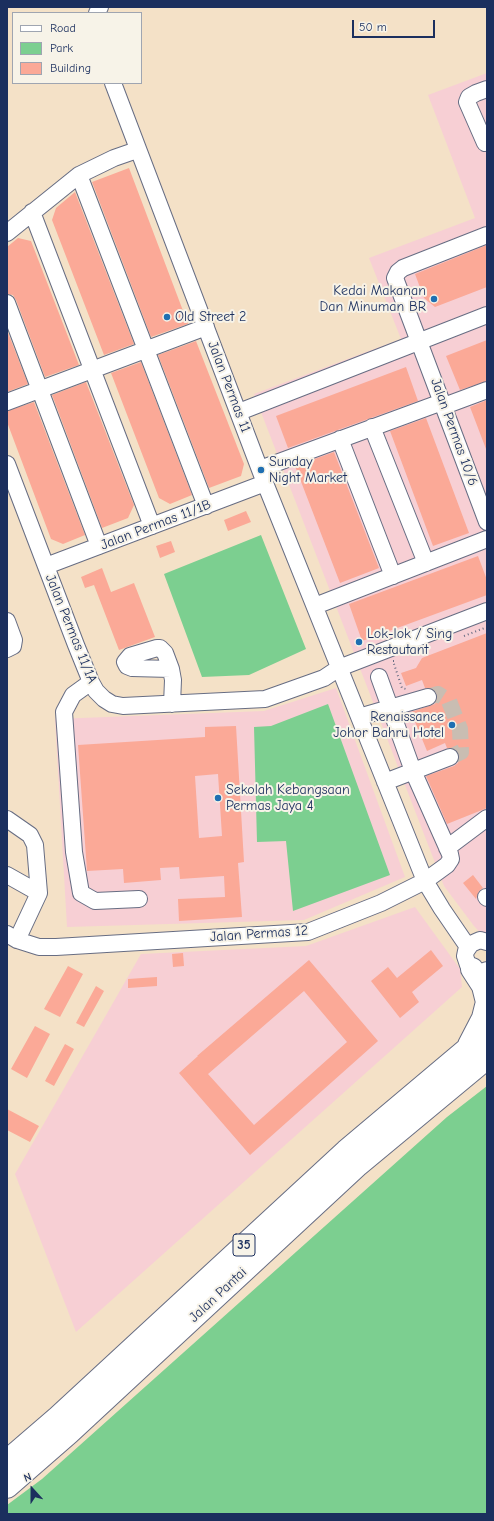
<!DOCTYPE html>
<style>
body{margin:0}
#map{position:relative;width:494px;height:1521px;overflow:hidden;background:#f4e1c7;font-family:"Comic Neue",sans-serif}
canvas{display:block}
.frame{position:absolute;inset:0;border:8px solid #1b2f5e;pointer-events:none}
.legend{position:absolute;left:12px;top:12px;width:130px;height:72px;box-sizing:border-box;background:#f7f3e8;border:1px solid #9fa5b1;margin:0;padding:5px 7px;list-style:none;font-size:12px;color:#1b2f5e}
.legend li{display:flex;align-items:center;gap:8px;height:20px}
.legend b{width:20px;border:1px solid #9fa5b1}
.north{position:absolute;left:12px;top:1469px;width:40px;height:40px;-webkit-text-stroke:3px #f7f3e8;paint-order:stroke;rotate:339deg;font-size:11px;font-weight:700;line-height:16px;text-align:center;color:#1b2f5e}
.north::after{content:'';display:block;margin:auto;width:14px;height:18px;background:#1b2f5e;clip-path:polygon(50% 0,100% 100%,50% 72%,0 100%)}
.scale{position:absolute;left:352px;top:20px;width:83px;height:18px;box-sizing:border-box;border:2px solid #1b2f5e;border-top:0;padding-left:5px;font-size:12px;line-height:14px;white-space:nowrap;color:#1b2f5e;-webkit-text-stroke:3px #f7f3e8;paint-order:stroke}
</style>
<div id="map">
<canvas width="494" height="1521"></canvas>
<div class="frame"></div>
<ul class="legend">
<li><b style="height:5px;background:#fff"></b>Road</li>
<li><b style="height:11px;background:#7ccf90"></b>Park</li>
<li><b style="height:11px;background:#fba997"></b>Building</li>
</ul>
<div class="north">N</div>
<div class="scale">50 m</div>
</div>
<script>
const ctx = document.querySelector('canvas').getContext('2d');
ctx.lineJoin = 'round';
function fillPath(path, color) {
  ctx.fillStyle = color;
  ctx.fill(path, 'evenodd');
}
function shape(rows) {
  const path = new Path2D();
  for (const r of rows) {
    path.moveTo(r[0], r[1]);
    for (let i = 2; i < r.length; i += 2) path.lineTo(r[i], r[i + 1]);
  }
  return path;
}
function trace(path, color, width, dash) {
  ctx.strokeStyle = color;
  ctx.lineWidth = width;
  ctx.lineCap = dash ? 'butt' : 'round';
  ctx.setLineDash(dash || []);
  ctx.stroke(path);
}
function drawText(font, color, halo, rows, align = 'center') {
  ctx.font = font + ' "Comic Neue",sans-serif';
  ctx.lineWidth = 4;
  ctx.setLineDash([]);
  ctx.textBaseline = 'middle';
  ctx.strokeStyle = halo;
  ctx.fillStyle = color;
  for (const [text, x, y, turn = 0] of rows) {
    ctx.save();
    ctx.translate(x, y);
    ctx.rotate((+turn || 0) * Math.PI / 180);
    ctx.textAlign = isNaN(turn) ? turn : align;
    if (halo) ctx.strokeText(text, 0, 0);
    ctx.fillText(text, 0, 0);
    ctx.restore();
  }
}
const built = shape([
 [487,73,487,940,474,926,444,886,254,394,401,339,369,258,475,218,428,95],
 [336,688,405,877,304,920,67,927,55,719,264,711],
 [415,907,460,969,462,987,76,1332,15,1174,141,954,306,946]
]);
const green = shape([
 [261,535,306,649,249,675,202,677,164,574],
 [328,704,390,875,293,911,286,841,257,842,254,727,271,726],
 [487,1086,487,1514,7,1514,7,1505,42,1479,447,1117]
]);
const building = shape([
 [129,168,188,324,151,337,92,182],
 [75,192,134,344,104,355,52,220,56,208],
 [18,238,31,241,79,365,45,377,16,300,13,295,7,294,7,247],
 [487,245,487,287,435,307,424,298,415,274],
 [7,330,28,384,7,392],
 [487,340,487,381,460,390,446,356],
 [196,341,244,464,241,476,209,488,158,355],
 [141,362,192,495,170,504,159,498,111,373],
 [406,367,418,401,288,448,276,416],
 [86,382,134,505,128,518,102,528,52,395],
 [487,400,487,449,486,449,470,407],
 [34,402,85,535,63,544,51,539,7,422,7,411],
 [426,418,469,533,433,546,390,431],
 [334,452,379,568,340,583,295,466],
 [246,511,251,522,228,531,224,520],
 [171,541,175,552,160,558,156,546],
 [478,556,487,580,487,595,362,641,349,604],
 [102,568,111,592,134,583,155,637,119,650,94,585,85,588,81,577],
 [487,633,487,808,447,824,426,776,454,766,458,763,459,759,459,754,456,749,447,748,445,743,427,751,411,712,435,704,437,699,437,694,435,690,431,688,425,688,422,680,406,686,401,673,416,668,422,658],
 [236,726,244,862,238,863,242,917,179,921,178,899,225,897,224,876,180,879,179,867,160,868,161,880,124,883,123,869,87,871,78,745,205,737,205,727],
 [218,774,222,836,199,838,195,776],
 [473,875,483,888,479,891,476,899,463,883],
 [431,950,443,966,412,992,419,1002,400,1018,371,981,388,967,397,978],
 [183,953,184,966,173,967,172,954],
 [309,960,378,1041,250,1155,179,1073,198,1056,197,1056],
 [304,991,347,1042,254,1125,208,1074],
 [68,966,83,974,60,1017,44,1009],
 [157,977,157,986,128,988,128,979],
 [96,986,104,991,84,1027,76,1023],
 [35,1026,50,1034,27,1078,11,1069],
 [65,1044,74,1049,54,1086,45,1081],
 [7,1109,39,1126,30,1142,7,1130]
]);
const minorTunnel = shape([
 [428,697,438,694,449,701,460,729,461,752,450,757]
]);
const path = shape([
 [464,636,487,627],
 [394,661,393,661,402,688,406,689]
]);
const minor = shape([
 [97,13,100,7],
 [113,83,265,483,425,881,442,909,468,947],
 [485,143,467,102,469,97,476,93,487,89],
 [79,175,206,506],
 [32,212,152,526],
 [7,233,79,175,114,158,137,150],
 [487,235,403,268,398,272,395,278,487,522],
 [7,303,99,546],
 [7,402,206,327],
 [444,406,487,390],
 [239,412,487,315],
 [372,427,426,563],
 [340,439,393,576],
 [7,464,76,645,91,682,96,691,104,699,112,704,123,706,265,699,324,678,339,668,487,611],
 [260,469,442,402],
 [46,566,265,483],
 [315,606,487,539],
 [7,621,14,640,13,646,7,649],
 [171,669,165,653,160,648,157,648,130,656,125,662,127,666,132,668,171,669,173,680,172,704],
 [91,682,73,695,64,712,74,852,81,893,95,901,139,899],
 [359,717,428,697],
 [385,782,450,757],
 [7,819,30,835,35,845,39,893,17,940],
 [447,848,487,818],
 [7,875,39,893],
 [486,897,487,898],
 [7,934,17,940,39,947,56,947,308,932,381,903,425,881,447,865,451,859,450,854,413,771,379,677],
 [487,942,480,940,471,944,466,951,465,956,468,965,472,969,481,972,487,970]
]);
const highway = shape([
 [469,1045,483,1018,487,1002,483,986,472,969],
 [7,1461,58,1417,346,1151,466,1050,487,1034],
 [7,1487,69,1433,358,1165,487,1058]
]);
const markers = [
 [434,299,4,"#1f6fb2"],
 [167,317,4,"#1f6fb2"],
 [261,470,4,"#1f6fb2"],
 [359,642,4,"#1f6fb2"],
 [452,725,4,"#1f6fb2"],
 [218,798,4,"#1f6fb2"]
];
const shields = [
 [244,1245,22]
];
const shieldNames = [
 ["35",244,1245]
];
const poiNames = [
 ["Kedai Makanan",426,291,"right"],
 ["Dan Minuman BR",426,307,"right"],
 ["Old Street 2",175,317],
 ["Sunday",269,462],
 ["Night Market",269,478],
 ["Lok-lok / Sing",367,634],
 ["Restautant",367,650],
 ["Renaissance",444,717,"right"],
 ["Johor Bahru Hotel",444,733,"right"],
 ["Sekolah Kebangsaan",226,790],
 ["Permas Jaya 4",226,806]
];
const streetNames = [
 ["Jalan Permas 11",229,387,69],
 ["Jalan Permas 10/6",454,432,70],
 ["Jalan Permas 11/1B",156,525,-21],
 ["Jalan Permas 11/1A",71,629,68],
 ["Jalan Permas 12",259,934,-4],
 ["Jalan Pantai",218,1295,-43]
];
fillPath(built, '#f7cfd4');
fillPath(green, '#7ccf90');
fillPath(building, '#fba997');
trace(minorTunnel, '#c9bdb2', 16, [16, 8]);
trace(minor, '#676d83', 18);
trace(highway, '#676d83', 24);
trace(path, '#676d83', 2, [1, 3]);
trace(minor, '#fff', 16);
trace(highway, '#fff', 22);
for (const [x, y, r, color] of markers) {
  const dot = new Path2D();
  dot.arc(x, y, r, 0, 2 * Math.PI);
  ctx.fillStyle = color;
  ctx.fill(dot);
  trace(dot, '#f7f3e8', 1.5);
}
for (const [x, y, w] of shields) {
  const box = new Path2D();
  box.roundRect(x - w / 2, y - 11, w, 22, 3);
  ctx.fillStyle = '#f7f3e8';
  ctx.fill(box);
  trace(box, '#1b2f5e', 1);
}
drawText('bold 13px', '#1b2f5e', null, shieldNames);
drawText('14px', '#1b2f5e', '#f7f3e8', poiNames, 'left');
drawText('14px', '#1b2f5e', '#f7f3e8', streetNames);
</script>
